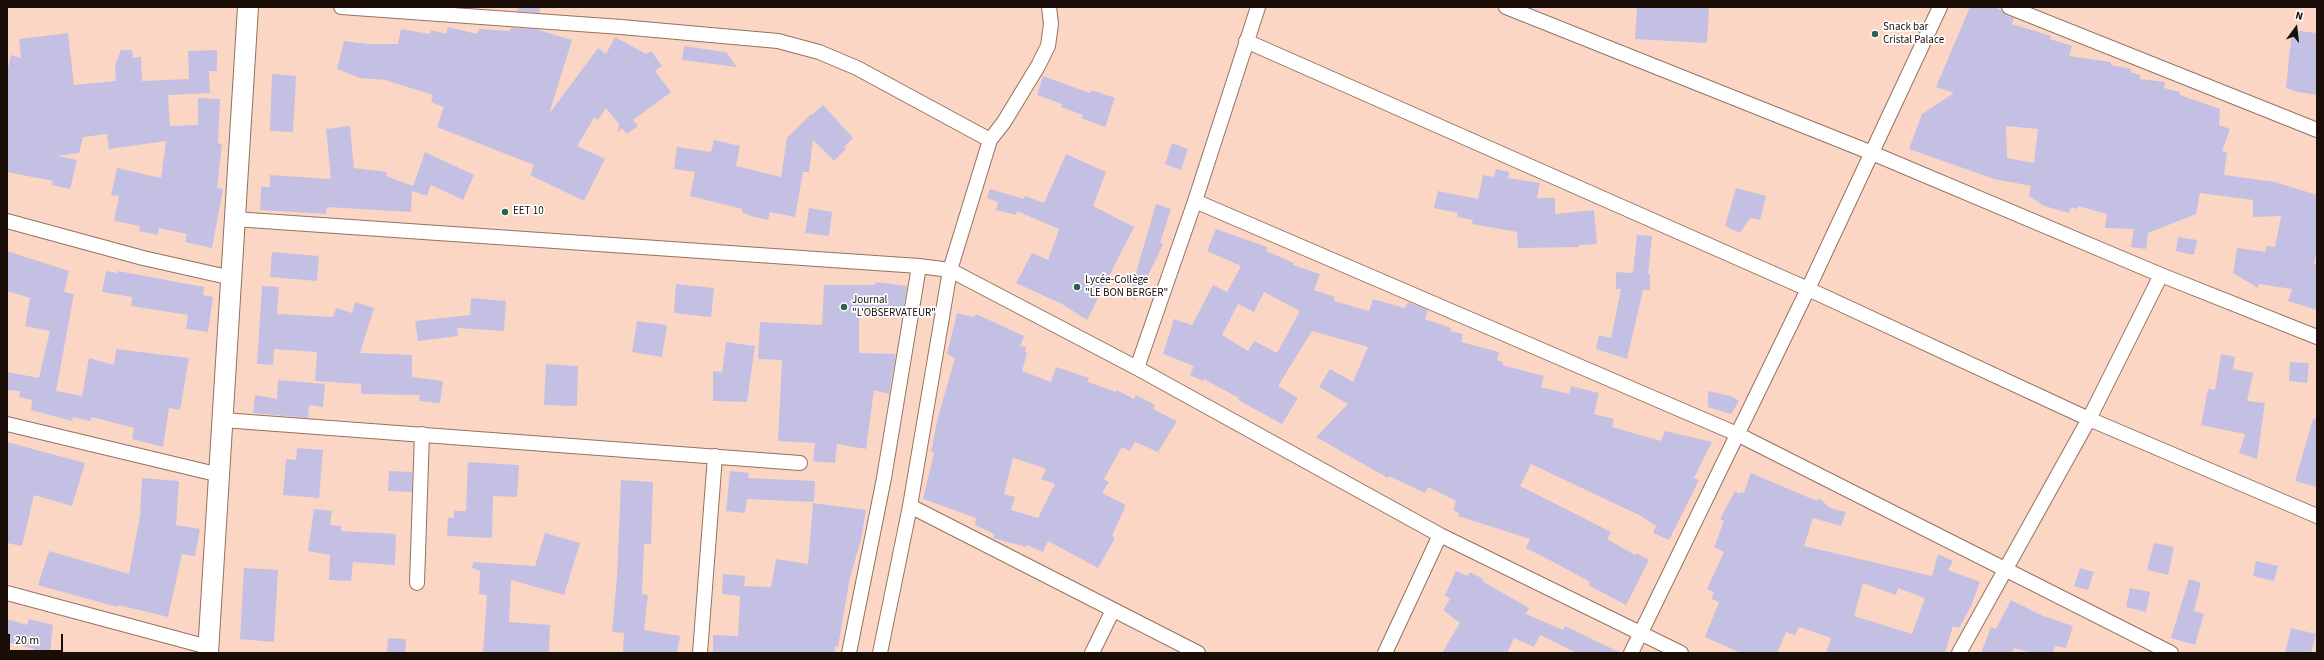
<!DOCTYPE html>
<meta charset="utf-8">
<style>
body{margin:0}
#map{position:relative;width:2324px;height:660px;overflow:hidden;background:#fcd6c4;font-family:"Source Sans 3",sans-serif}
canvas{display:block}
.frame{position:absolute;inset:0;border:8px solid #1b0e08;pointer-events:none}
.north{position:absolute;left:2276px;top:8px;width:40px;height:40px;-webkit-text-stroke:3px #fff;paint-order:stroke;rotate:15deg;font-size:11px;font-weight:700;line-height:16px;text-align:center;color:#1b0e08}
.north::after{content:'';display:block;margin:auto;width:14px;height:18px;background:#1b0e08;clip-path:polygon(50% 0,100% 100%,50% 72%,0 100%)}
.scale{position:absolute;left:8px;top:634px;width:55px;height:18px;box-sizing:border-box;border:2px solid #1b0e08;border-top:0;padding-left:5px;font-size:12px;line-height:14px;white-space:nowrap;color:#1b0e08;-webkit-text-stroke:3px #fff;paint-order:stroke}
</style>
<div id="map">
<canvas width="2324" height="660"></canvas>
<div class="frame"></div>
<div class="north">N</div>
<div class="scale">20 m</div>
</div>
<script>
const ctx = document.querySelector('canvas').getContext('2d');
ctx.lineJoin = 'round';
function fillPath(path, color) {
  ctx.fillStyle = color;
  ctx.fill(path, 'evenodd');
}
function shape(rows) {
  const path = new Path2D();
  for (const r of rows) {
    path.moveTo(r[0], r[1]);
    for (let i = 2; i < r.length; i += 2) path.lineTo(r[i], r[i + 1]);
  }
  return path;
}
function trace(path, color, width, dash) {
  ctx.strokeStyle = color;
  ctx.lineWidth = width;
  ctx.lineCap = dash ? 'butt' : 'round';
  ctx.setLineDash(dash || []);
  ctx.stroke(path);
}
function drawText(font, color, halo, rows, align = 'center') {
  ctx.font = font + ' "Source Sans 3",sans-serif';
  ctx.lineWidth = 3.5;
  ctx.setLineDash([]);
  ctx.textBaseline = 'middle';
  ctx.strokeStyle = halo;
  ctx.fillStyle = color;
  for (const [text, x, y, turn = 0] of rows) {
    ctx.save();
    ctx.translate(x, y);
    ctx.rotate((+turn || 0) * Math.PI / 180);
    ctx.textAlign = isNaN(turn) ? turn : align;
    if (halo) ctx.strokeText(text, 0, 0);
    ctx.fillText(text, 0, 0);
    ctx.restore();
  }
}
const building = shape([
 [519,7,541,7,539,13,517,11],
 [1637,7,1709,7,1707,43,1635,39],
 [1970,7,1994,7,2001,10,2006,15,2014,18,2012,24,2051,36,2050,39,2072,46,2069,56,2111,62,2111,65,2131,69,2130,72,2140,75,2140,79,2165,82,2164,88,2180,92,2180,95,2220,109,2219,125,2230,129,2222,151,2227,152,2224,175,2275,182,2317,195,2317,247,2314,264,2317,265,2317,310,2288,301,2292,289,2258,284,2258,288,2233,273,2237,248,2266,252,2266,246,2275,247,2281,216,2253,217,2253,200,2200,193,2196,214,2148,233,2146,249,2131,247,2134,229,2105,228,2107,214,2078,206,2077,209,2071,207,2069,213,2044,206,2029,196,2031,186,1994,179,1909,149,1922,114,1954,93,1936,87],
 [2006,126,2038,129,2034,163,2007,158],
 [448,27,477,34,479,29,510,31,511,28,535,29,572,40,549,114,598,48,606,54,615,37,646,54,651,51,662,66,655,71,671,92,633,120,638,126,627,134,622,128,618,132,619,124,606,108,598,120,594,118,577,146,605,159,584,201,530,175,534,165,437,127,444,107,431,102,433,95,385,80,360,78,337,69,344,41,368,44,398,44,401,29,430,34,431,30,446,34],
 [2292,30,2317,33,2317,95,2298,92,2286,88],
 [68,33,74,85,116,81,115,65,121,50,132,50,133,58,141,57,142,81,189,79,188,51,217,50,217,71,209,71,210,93,168,95,170,126,198,125,198,98,220,99,218,143,222,144,217,188,223,189,212,248,185,242,187,234,159,228,158,235,139,231,140,226,114,221,119,196,111,195,117,168,161,178,166,141,109,149,107,134,83,137,79,153,57,156,77,160,70,189,52,185,53,181,7,172,7,72,11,55,21,58,19,39],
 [684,46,726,52,737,67,682,60],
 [272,74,296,76,293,132,270,131],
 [1043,76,1090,93,1092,90,1115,98,1105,127,1081,118,1083,115,1061,107,1062,104,1037,95],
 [823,105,853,138,844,147,846,149,834,161,813,140,809,172,803,172,795,217,770,212,768,220,750,216,742,212,742,209,690,196,695,172,674,169,677,147,711,152,714,140,740,146,736,166,781,177,787,138,811,114,812,115],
 [350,126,354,168,387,172,386,176,413,186,425,152,474,175,463,200,431,185,427,196,412,191,411,212,327,207,326,214,260,210,261,187,270,187,270,175,331,179,326,129],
 [1172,143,1188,149,1181,170,1165,164],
 [1066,154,1106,172,1093,206,1134,227,1087,320,1062,304,1016,283,1032,253,1048,260,1059,229,1017,211,1016,215,996,210,998,202,987,198,990,189,1024,199,1025,196,1044,203],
 [1496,169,1509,172,1508,178,1540,183,1537,198,1555,198,1555,214,1594,210,1597,244,1579,245,1579,247,1518,248,1517,232,1472,224,1473,220,1457,217,1458,213,1434,208,1438,191,1478,199,1483,175,1494,177],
 [1736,188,1766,196,1760,220,1750,218,1740,233,1725,226],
 [1156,204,1171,209,1160,243,1163,244,1160,251,1136,300,1129,297],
 [809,208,832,212,829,236,805,233],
 [1216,229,1267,247,1266,251,1294,263,1293,265,1320,274,1314,290,1335,297,1334,301,1369,311,1373,299,1405,308,1408,302,1428,310,1425,319,1451,328,1450,331,1463,334,1461,342,1499,352,1497,360,1503,362,1502,365,1544,376,1541,387,1569,394,1571,386,1599,393,1594,414,1614,419,1612,427,1661,441,1665,431,1712,442,1694,478,1699,480,1669,540,1653,533,1656,526,1641,516,1531,464,1520,486,1611,532,1607,539,1635,555,1636,553,1649,560,1626,605,1588,585,1590,582,1557,564,1526,548,1530,539,1458,516,1459,513,1453,510,1456,501,1428,487,1425,493,1389,476,1388,478,1316,437,1348,404,1319,387,1330,369,1353,382,1368,347,1312,331,1278,386,1298,398,1282,424,1238,400,1239,398,1204,379,1203,381,1190,375,1194,366,1163,354,1174,319,1192,325,1213,285,1227,292,1241,266,1207,251],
 [1264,292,1300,311,1277,353,1254,341,1248,351,1222,335,1238,304,1254,312],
 [1637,235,1652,236,1648,274,1650,274,1650,290,1643,290,1627,359,1596,349,1599,335,1611,338,1621,289,1616,289,1616,272,1633,273],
 [2178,237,2197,240,2194,255,2176,251],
 [7,251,69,271,64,292,74,294,56,391,82,396,89,358,114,365,116,349,189,358,180,410,169,408,163,447,132,439,134,428,92,417,90,421,73,417,72,421,31,410,32,400,19,397,20,391,7,390,7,372,39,378,50,331,25,326,30,298,7,291],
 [272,252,319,256,317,281,270,277],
 [106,271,118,273,118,271,204,287,203,295,213,297,208,332,186,329,188,315,131,306,132,297,102,292],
 [876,282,907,286,902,318,859,313,859,353,896,354,889,394,874,390,866,449,837,444,835,463,813,461,815,443,778,441,782,360,758,359,760,322,822,325,824,285,875,285],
 [676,284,714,288,711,317,674,313],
 [262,286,279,287,277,314,333,317,336,308,352,313,355,302,374,308,360,353,412,355,412,377,443,381,440,403,419,401,420,395,361,394,361,384,315,381,317,352,274,349,273,365,257,364],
 [471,298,506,301,504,331,457,328,458,336,418,341,415,321,470,315],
 [957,313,974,317,976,314,1024,336,1020,346,1026,347,1025,352,1027,353,1022,371,1051,382,1056,367,1089,378,1088,382,1116,392,1117,390,1134,399,1136,395,1155,405,1153,409,1177,421,1158,452,1135,442,1130,451,1122,447,1104,479,1109,482,1102,493,1126,505,1112,536,1115,538,1098,568,1048,541,1043,552,1027,545,1026,547,993,538,994,534,975,525,976,518,923,499,934,453,931,452,938,417,955,358,947,354],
 [1013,458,1044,468,1046,470,1041,479,1055,484,1038,518,1011,510,1015,497,1004,494],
 [637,321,667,325,662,357,632,352],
 [726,342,755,346,747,402,713,401,713,371,722,372],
 [2221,354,2235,357,2233,369,2253,373,2247,401,2265,403,2257,459,2239,453,2245,434,2201,425,2208,389,2215,390],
 [2290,362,2309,363,2307,383,2289,381],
 [546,364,578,366,577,406,544,405],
 [278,380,325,384,323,407,309,405,308,418,253,413,255,395,277,399],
 [1708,391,1731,396,1739,401,1731,414,1708,407],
 [2313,419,2317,419,2317,487,2295,481],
 [7,442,85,463,72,506,34,495,22,546,7,543],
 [297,448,323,450,319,498,283,495,286,459,296,460],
 [468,462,519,465,517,497,493,496,492,538,447,536,448,518,454,518,454,511,466,511],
 [389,471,412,472,412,492,388,491],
 [730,471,749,473,748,478,815,481,814,502,747,499,745,513,726,511],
 [1751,473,1817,501,1819,498,1830,508,1846,512,1841,526,1813,518,1804,546,1932,576,1938,554,1953,561,1948,570,1980,582,1971,606,1959,628,1953,626,1945,653,1826,653,1831,638,1799,627,1795,635,1786,632,1777,653,1741,653,1705,637,1719,602,1711,599,1714,592,1707,589,1724,552,1714,547,1724,521,1720,519,1735,491,1740,494,1741,492,1744,493],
 [1863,583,1896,595,1898,588,1925,598,1912,634,1854,616],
 [142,478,179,481,176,525,200,529,195,556,182,554,168,617,118,605,117,607,38,585,49,551,129,574,140,516],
 [621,480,653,482,651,544,644,544,642,594,648,595,644,630,680,636,677,653,623,653,624,633,612,632,617,578],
 [813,503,866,510,861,540,850,577,838,647,835,646,835,653,713,653,713,635,738,636,740,596,722,594,723,574,745,576,744,586,771,587,776,559,808,564],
 [314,509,332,511,330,525,341,526,341,531,396,534,395,565,353,562,351,581,329,580,330,555,308,551],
 [545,533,580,543,564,595,511,580,509,622,550,625,549,653,483,653,487,595,479,594,480,571,472,568,473,562,535,566],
 [2154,543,2174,547,2168,575,2147,570],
 [2256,561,2278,566,2274,581,2253,576],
 [244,568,278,570,274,642,240,639],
 [2080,568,2094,572,2088,590,2074,586],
 [1456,571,1468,576,1470,572,1483,579,1482,581,1529,608,1526,614,1563,630,1565,626,1621,653,1577,653,1540,635,1534,647,1514,638,1507,653,1442,653,1460,623,1443,610,1450,599,1445,595],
 [2189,579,2201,583,2194,611,2204,614,2195,645,2171,638],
 [2130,588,2150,592,2146,612,2126,607],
 [2011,600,2043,616,2073,626,2066,648,2055,646,2053,653,2032,653,2014,648,2012,653,1981,653,1991,627,1996,629],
 [7,619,27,625,29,619,53,625,50,653,34,653,34,649,7,642],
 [2291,628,2316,634,2311,653,2285,653],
 [388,638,406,639,405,653,387,653]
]);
const street = shape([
 [341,7,621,27,778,41,819,52,857,68,990,140],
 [1506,7,1872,153,2161,275,2317,337],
 [2009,7,2317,130],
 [1246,41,1808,289,2089,419,2317,516],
 [1195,201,1737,434,2171,653],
 [234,219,919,266,950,270,1137,368,1440,535,1681,653],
 [7,221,143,258,232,278],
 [1137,368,1195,201,1258,7],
 [223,420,800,463],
 [7,424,220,475],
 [910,506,1198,653],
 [417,583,422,434],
 [7,593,208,647],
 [700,653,715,456],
 [849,653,884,478,919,266],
 [880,653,910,506,950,270,990,140,1004,122,1038,66,1048,46,1051,24,1049,7],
 [1092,653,1113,610],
 [1385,653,1440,535],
 [1631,653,1808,289,1940,7],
 [1959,653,2089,419,2161,275]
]);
const secondary = shape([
 [208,653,248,7]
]);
const markers = [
 [1875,34,4,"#2b644d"],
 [505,212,4,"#2b644d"],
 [1077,287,4,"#2b644d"],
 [844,307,4,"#2b644d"]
];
const poiNames = [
 ["Snack bar",1883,28],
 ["Cristal Palace",1883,41],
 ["EET 10",513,212],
 ["Lycée-Collège",1085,281],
 ["\"LE BON BERGER\"",1085,294],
 ["Journal",852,301],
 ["\"L'OBSERVATEUR\"",852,314]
];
fillPath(building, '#c4c0e3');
trace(street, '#937161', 16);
trace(secondary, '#937161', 22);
trace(street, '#fff', 14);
trace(secondary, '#fff', 20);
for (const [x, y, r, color] of markers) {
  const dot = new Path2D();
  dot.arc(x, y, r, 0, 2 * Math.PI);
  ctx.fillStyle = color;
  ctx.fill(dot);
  trace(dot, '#fff', 1.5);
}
drawText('11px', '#1b0e08', '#fff', poiNames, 'left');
</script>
